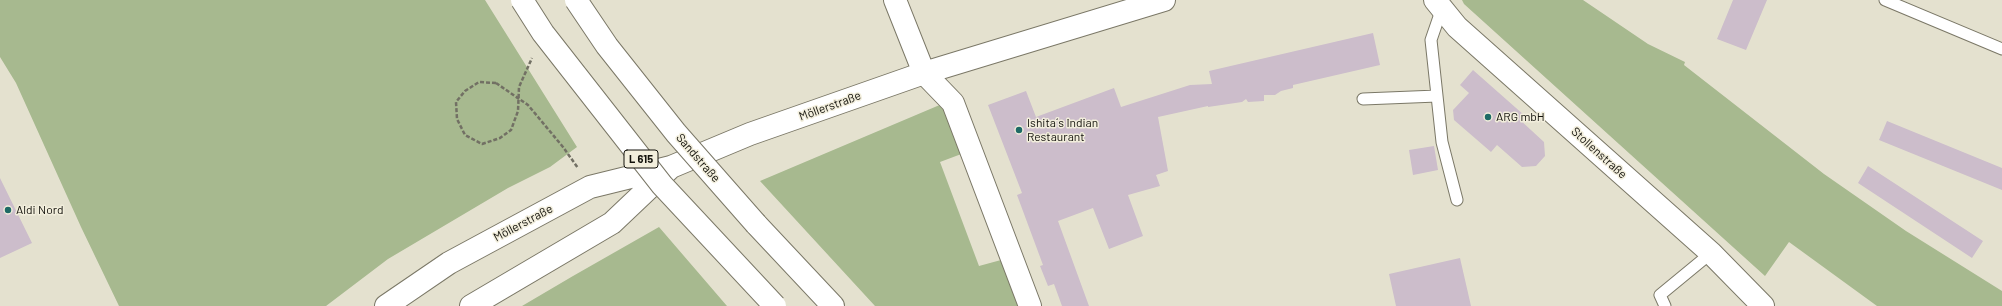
<!DOCTYPE html>
<meta charset="utf-8">
<style>
body{margin:0}
canvas{display:block;background:#e4e1cf}
</style>
<canvas width="2002" height="306"></canvas>
<script>
const ctx = document.querySelector('canvas').getContext('2d');
ctx.lineJoin = 'round';
function fillPath(path, color) {
  ctx.fillStyle = color;
  ctx.fill(path, 'evenodd');
}
function shape(rows) {
  const path = new Path2D();
  for (const r of rows) {
    path.moveTo(r[0], r[1]);
    for (let i = 2; i < r.length; i += 2) path.lineTo(r[i], r[i + 1]);
  }
  return path;
}
function trace(path, color, width, dash) {
  ctx.strokeStyle = color;
  ctx.lineWidth = width;
  ctx.lineCap = dash ? 'butt' : 'round';
  ctx.setLineDash(dash || []);
  ctx.stroke(path);
}
function drawText(font, color, halo, rows, align = 'center') {
  ctx.font = font + ' Barlow,sans-serif';
  ctx.lineWidth = 3;
  ctx.setLineDash([]);
  ctx.textBaseline = 'middle';
  ctx.strokeStyle = halo;
  ctx.fillStyle = color;
  for (const [text, x, y, turn = 0] of rows) {
    ctx.save();
    ctx.translate(x, y);
    ctx.rotate((+turn || 0) * Math.PI / 180);
    ctx.textAlign = isNaN(turn) ? turn : align;
    if (halo) ctx.strokeText(text, 0, 0);
    ctx.fillText(text, 0, 0);
    ctx.restore();
  }
}
const green = shape([
 [0,0,485,0,577,147,550,167,508,188,388,259,326,306,119,306,81,227,16,83,0,57],
 [1462,0,1583,0,1648,44,1685,62,1684,65,1824,174,1906,231,2002,291,2002,306,1877,306,1789,242,1765,276,1464,4],
 [942,104,964,153,940,162,979,266,1001,260,1020,306,875,306,760,181],
 [659,227,727,306,522,306,573,276]
]);
const building = shape([
 [1733,0,1767,0,1746,50,1717,39],
 [1373,33,1380,65,1293,85,1293,88,1281,91,1275,95,1264,95,1264,101,1248,102,1246,99,1242,102,1208,107,1208,106,1158,117,1168,171,1156,175,1160,186,1128,195,1143,236,1109,249,1093,208,1058,221,1089,306,1062,306,1054,284,1048,286,1040,266,1043,265,1017,195,1022,193,988,105,1026,91,1036,117,1114,88,1121,107,1190,85,1212,84,1209,71],
 [1473,70,1524,115,1519,119,1544,142,1545,156,1536,166,1522,167,1497,145,1491,152,1454,120,1453,110,1469,93,1460,85],
 [1887,121,2002,168,2002,190,1879,140],
 [1434,146,1438,170,1413,175,1409,150],
 [1868,166,1983,241,1972,258,1858,183],
 [0,178,32,243,0,258],
 [1460,258,1471,306,1396,306,1389,274]
]);
const path = shape([
 [496,83,528,105,563,147,578,168]
]);
const lane = shape([
 [1885,0,2002,49],
 [1442,8,1431,40,1442,142,1457,200],
 [1363,99,1437,96],
 [1665,306,1660,295,1711,253]
]);
const street = shape([
 [895,0,924,73,953,103,1030,306],
 [1435,0,1457,27,1711,253,1763,306]
]);
const secondary = shape([
 [386,306,449,263,590,187,671,167,750,134,924,73,1164,0],
 [471,306,612,223,670,168]
]);
const primary = shape([
 [756,224,833,306]
]);
const pathBridge = shape([
 [496,83,479,82,465,91,456,102,457,119,465,135,482,144,500,138,511,130,518,111,519,87,532,58]
]);
const primaryBridge = shape([
 [522,0,543,33,662,185,775,306],
 [576,0,607,46,676,133,756,224]
]);
const markers = [
 [1488,117,4,"#1e6a66"],
 [1019,130,4,"#1e6a66"],
 [8,210,4,"#1e6a66"]
];
const shields = [
 [641,159,34]
];
const shieldNames = [
 ["L 615",641,159]
];
const streetNames = [
 ["Möllerstraße",830,106,-20],
 ["Stollenstraße",1599,153,42],
 ["Sandstraße",698,158,49],
 ["Möllerstraße",523,223,-28]
];
const poiNames = [
 ["ARG mbH",1496,117],
 ["Ishita´s Indian",1027,123],
 ["Restaurant",1027,137],
 ["Aldi Nord",16,210]
];
fillPath(green, '#a7b98f');
fillPath(building, '#ccbdcb');
trace(lane, '#7b7867', 13);
trace(street, '#7b7867', 24);
trace(secondary, '#7b7867', 24);
trace(primary, '#7b7867', 24);
trace(path, '#727064', 2.5, [4, 2]);
trace(lane, '#fff', 11);
trace(street, '#fff', 22);
trace(secondary, '#fff', 22);
trace(primary, '#fff', 22);
trace(primaryBridge, '#7b7867', 24, []);
trace(pathBridge, '#727064', 2.5, [4, 2]);
trace(primaryBridge, '#fff', 22);
for (const [x, y, r, color] of markers) {
  const dot = new Path2D();
  dot.arc(x, y, r, 0, 2 * Math.PI);
  ctx.fillStyle = color;
  ctx.fill(dot);
  trace(dot, '#f2eedc', 1.5);
}
for (const [x, y, w] of shields) {
  const box = new Path2D();
  box.roundRect(x - w / 2, y - 9, w, 18, 3);
  ctx.fillStyle = '#f2eedc';
  ctx.fill(box);
  trace(box, '#12110b', 1);
}
drawText('bold 11px', '#12110b', null, shieldNames);
drawText('12px', '#12110b', '#f2eedc', streetNames);
drawText('12px', '#12110b', '#f2eedc', poiNames, 'left');
</script>
